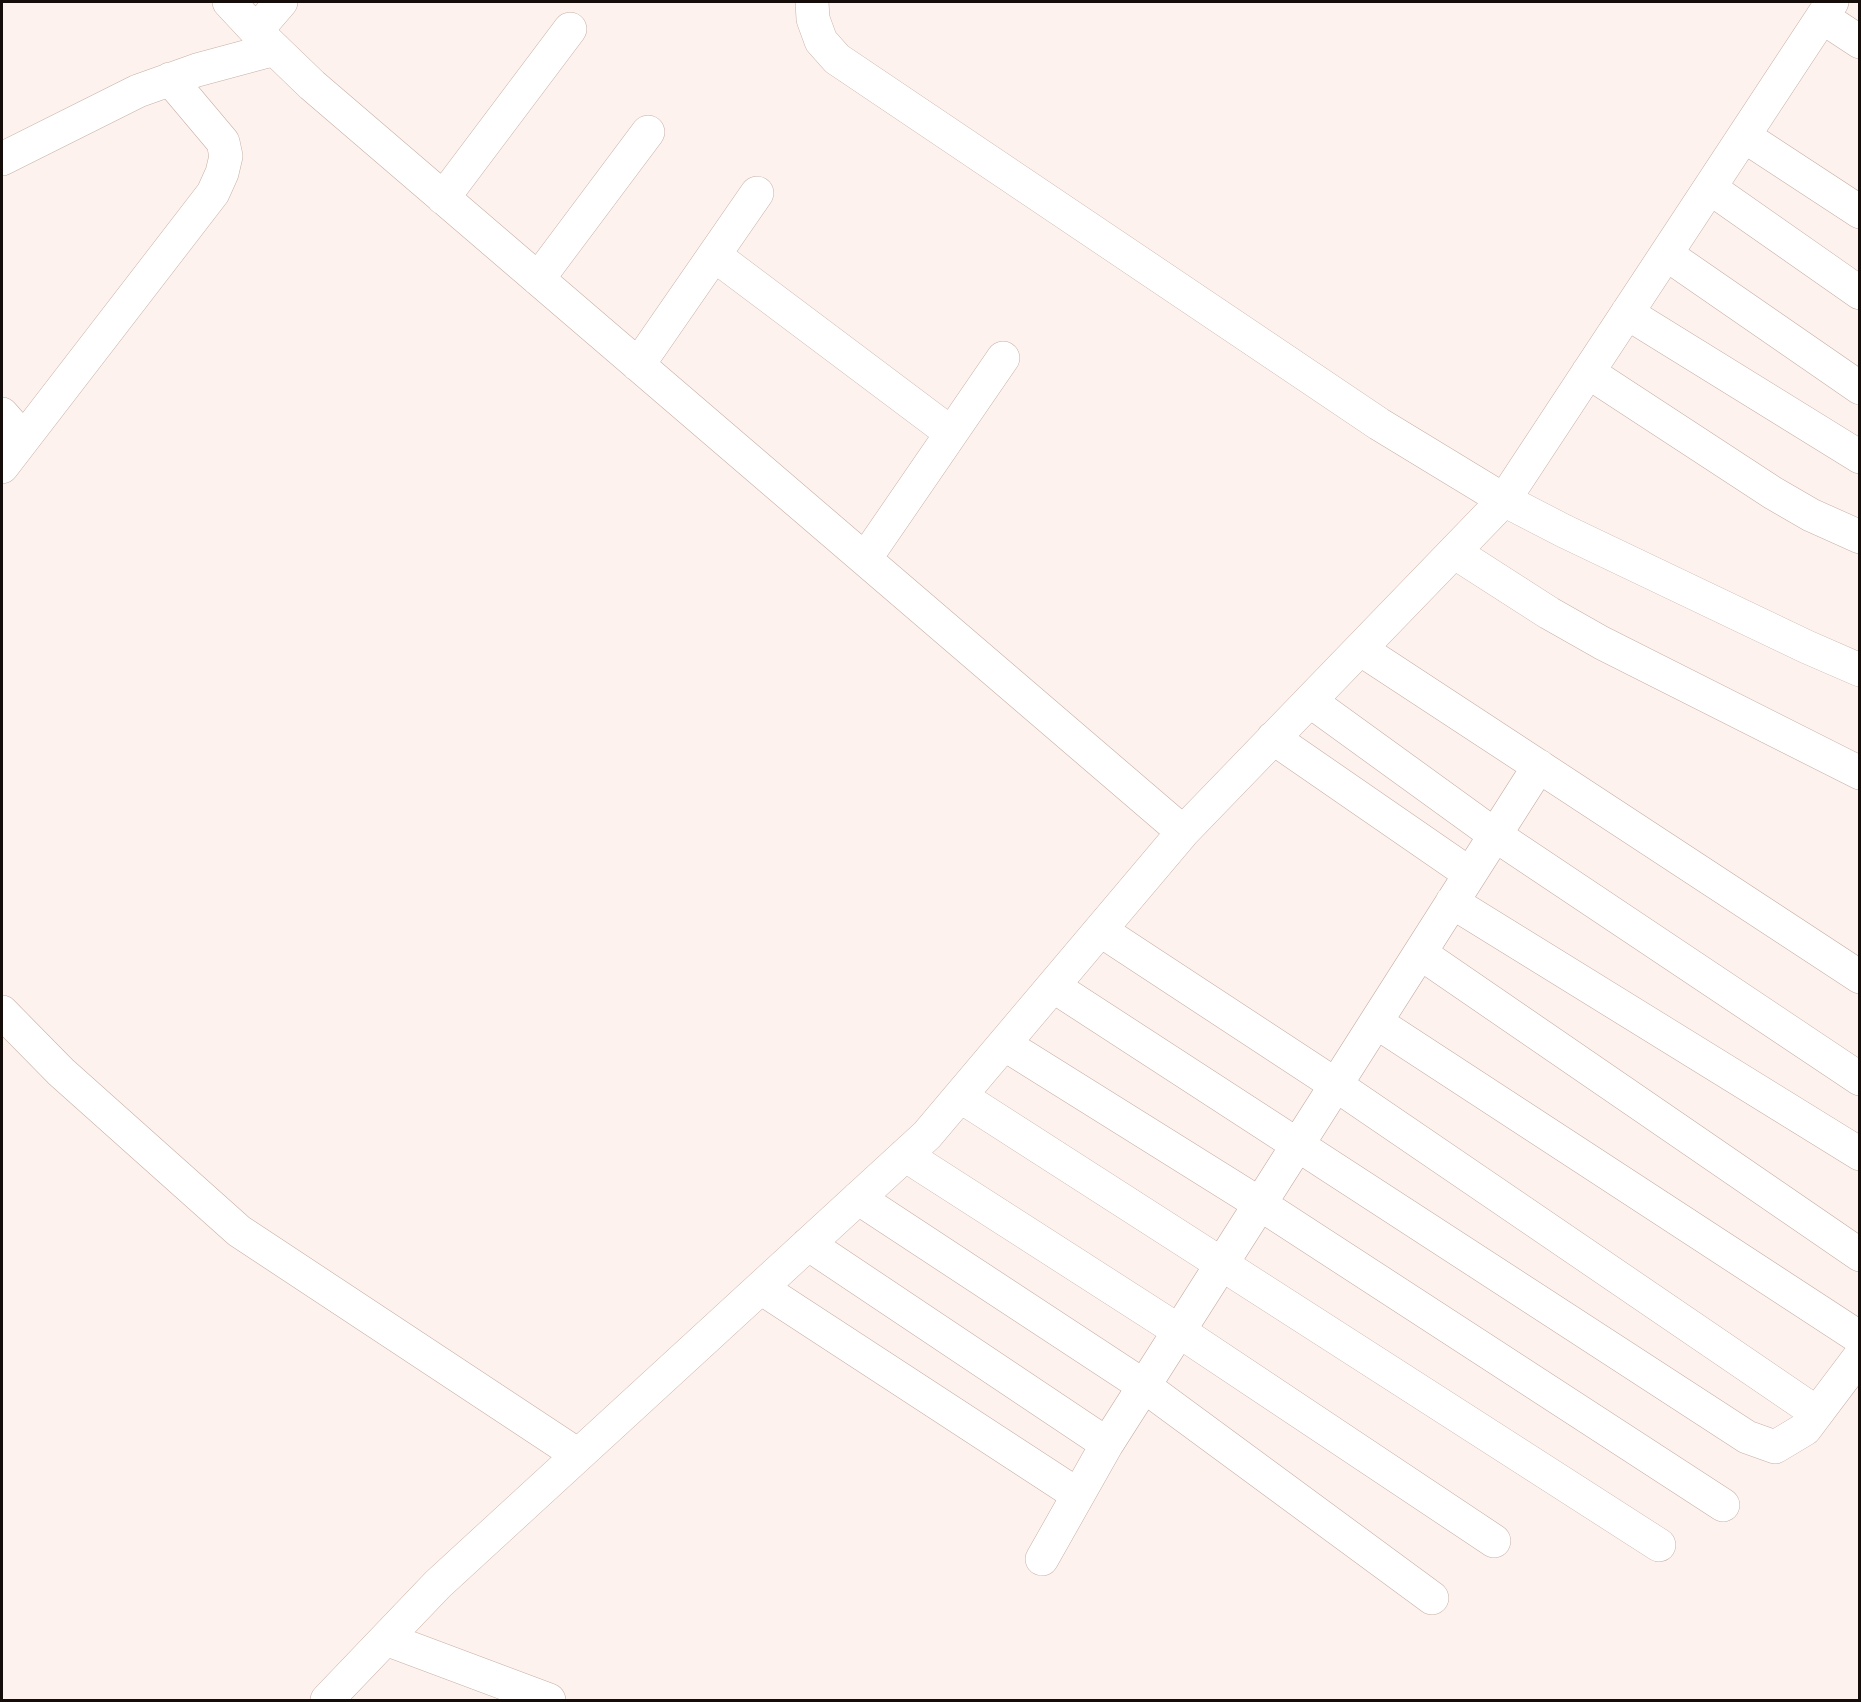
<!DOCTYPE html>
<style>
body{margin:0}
#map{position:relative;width:1861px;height:1702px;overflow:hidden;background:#fdf2ee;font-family:"DejaVu Sans",sans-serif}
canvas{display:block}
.frame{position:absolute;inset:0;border:3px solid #150d09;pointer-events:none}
</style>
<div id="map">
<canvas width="1861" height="1702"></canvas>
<div class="frame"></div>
</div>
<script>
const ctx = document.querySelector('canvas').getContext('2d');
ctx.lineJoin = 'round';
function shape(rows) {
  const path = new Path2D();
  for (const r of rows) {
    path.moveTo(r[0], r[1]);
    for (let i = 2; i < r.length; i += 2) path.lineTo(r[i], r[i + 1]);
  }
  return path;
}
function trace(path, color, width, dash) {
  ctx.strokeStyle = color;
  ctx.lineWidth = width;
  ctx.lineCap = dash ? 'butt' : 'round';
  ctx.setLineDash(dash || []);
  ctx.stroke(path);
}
const minor = shape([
 [229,2,256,31,312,85,1183,832,927,1135,438,1584,327,1700],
 [812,2,813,19,821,41,837,59,1379,424,1504,500,1564,531,1807,647,1860,670],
 [1822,17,1860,42],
 [256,31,281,2],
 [1744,136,1860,212],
 [2,159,138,91,197,70,275,49],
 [1710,188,1860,293],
 [443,198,570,29],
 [1666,254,1860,388],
 [714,255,951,433],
 [538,279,648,132],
 [1627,313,1860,457],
 [638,365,757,193],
 [1588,372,1773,493,1811,515,1860,537],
 [2,414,23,438],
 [2,467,213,193,222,173,226,156,223,142,170,79],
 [1454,552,1549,613,1602,643,1860,773],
 [865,559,1003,358],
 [1360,649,1860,977],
 [1310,701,1495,835,1860,1079],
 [1273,738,1470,874],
 [1183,832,1504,500,1832,2],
 [1452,902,1860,1154],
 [1100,930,1336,1085,1817,1413],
 [1420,953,1860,1255],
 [1053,986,1747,1437,1775,1447,1805,1429,1860,1356],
 [2,1012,61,1072,239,1231,578,1455],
 [1376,1022,1860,1338],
 [1004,1044,1260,1204,1723,1505],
 [960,1096,1659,1545],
 [905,1155,1179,1331,1494,1541],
 [858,1198,1144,1386,1432,1598],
 [808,1244,1107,1444],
 [761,1288,1078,1495],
 [1042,1559,1107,1444,1539,766],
 [386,1639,549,1700]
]);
trace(minor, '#c7afa4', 34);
trace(minor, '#fff', 33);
</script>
